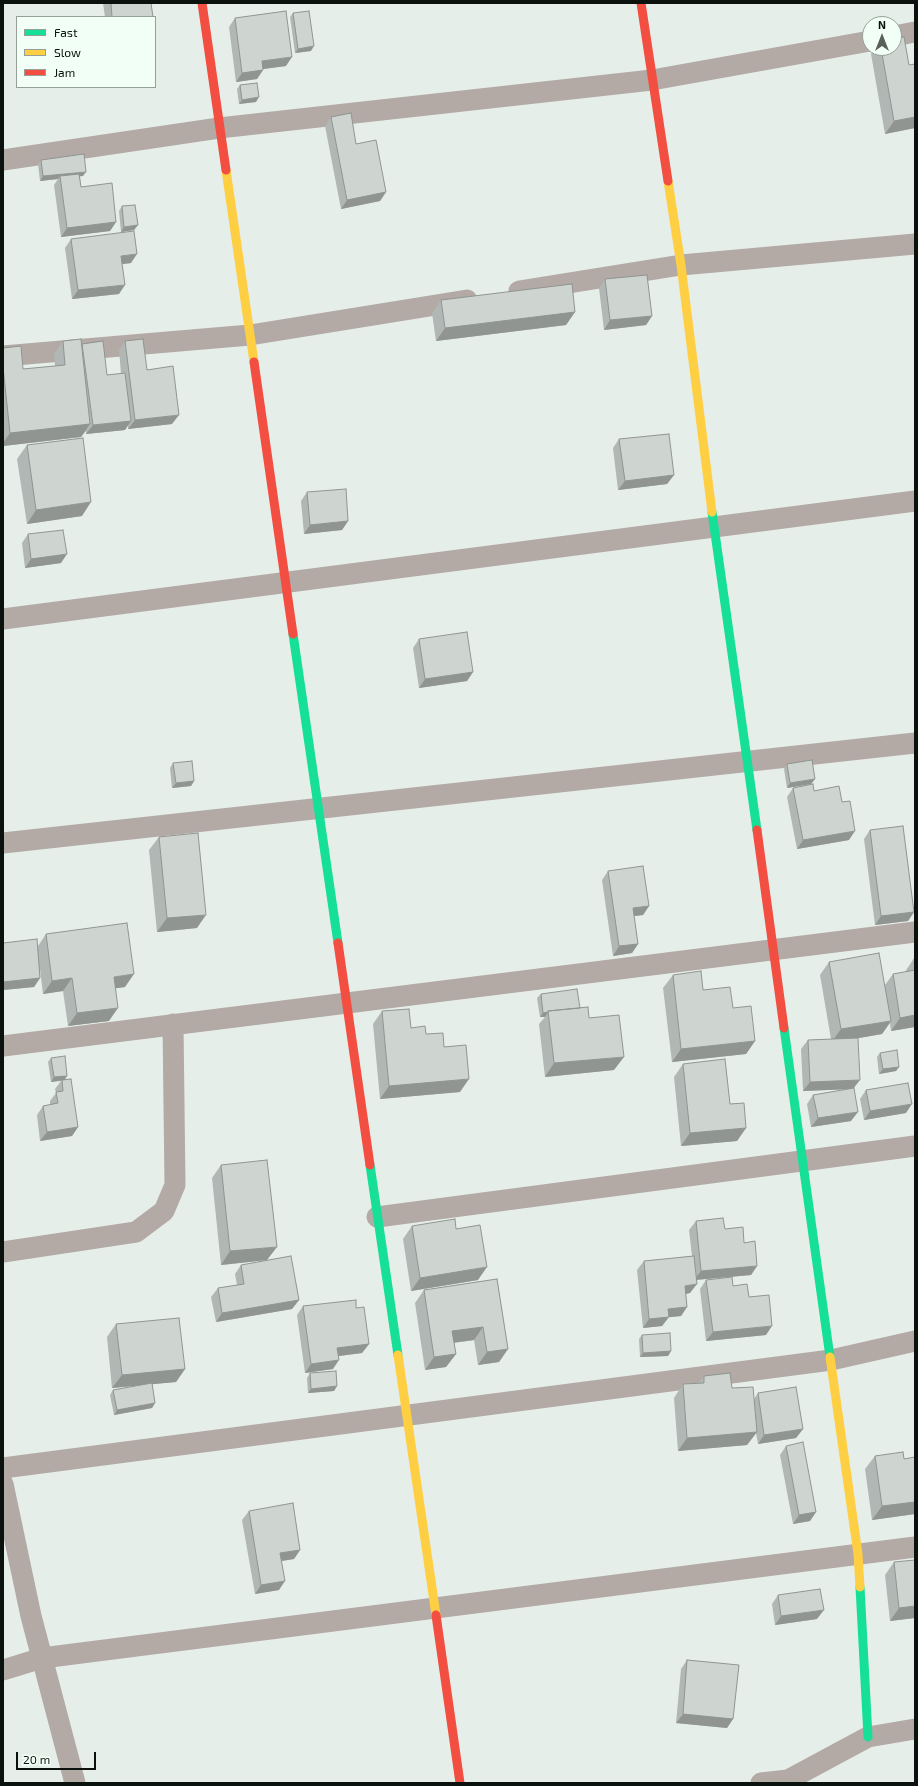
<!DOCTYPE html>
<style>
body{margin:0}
#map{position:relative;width:918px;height:1786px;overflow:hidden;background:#e6eeea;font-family:"Exo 2",sans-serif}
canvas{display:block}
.frame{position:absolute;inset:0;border:4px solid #0b110d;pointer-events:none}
.legend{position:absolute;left:16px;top:16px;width:140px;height:72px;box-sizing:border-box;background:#f2fff7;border:1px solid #96a099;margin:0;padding:5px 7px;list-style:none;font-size:12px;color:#0b110d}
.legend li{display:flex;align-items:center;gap:8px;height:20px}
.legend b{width:20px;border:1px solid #96a099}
.north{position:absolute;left:862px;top:16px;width:40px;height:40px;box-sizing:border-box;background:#f2fff7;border:1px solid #96a099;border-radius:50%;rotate:0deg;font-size:11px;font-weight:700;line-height:16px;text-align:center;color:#0b110d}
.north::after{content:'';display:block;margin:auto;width:14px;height:18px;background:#585e5a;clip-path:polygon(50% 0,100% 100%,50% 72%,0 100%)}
.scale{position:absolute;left:16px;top:1752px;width:80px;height:18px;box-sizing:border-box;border:2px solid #0b110d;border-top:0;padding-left:5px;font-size:12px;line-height:14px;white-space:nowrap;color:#0b110d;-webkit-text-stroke:3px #f2fff7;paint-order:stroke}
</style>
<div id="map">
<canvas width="918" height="1786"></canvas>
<div class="frame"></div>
<ul class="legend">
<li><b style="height:5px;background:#16e098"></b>Fast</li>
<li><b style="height:5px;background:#ffcf43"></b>Slow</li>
<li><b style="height:5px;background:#f24e42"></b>Jam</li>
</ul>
<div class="north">N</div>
<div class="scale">20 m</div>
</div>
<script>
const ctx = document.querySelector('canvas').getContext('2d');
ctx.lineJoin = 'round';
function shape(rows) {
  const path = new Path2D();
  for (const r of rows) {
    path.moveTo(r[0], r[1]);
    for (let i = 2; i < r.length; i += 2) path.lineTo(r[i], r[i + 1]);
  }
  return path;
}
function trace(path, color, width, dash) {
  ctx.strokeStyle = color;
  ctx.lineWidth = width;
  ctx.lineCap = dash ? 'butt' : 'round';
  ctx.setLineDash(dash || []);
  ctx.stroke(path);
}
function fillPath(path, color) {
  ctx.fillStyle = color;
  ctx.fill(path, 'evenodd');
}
const street = shape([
 [894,36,915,32],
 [3,160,219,128,652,80,870,41],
 [519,291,681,265,915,244],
 [3,356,250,335,467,300],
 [3,619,915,501],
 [3,843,915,743],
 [3,1046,915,932],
 [377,1217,915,1146],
 [3,1252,136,1232,164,1211,175,1185,173,1024],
 [3,1468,831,1360,915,1341],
 [3,1484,31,1616,75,1783],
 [3,1670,42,1658,915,1547],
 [788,1780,868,1737,915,1729],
 [761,1783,788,1780,789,1783]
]);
const fast = shape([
 [712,512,757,830],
 [293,634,338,943],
 [784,1028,830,1357],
 [370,1165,398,1355],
 [860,1587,868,1737]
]);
const slow = shape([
 [226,170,254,362],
 [668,181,681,265,712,512],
 [398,1355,436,1615],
 [830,1357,858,1554,860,1587]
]);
const jam = shape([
 [202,3,226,170],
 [641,3,668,181],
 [254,362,293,634],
 [757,830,784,1028],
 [338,943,370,1165],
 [436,1615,460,1783]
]);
const wall = shape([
 [103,3,151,3,153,17,105,17],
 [293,13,311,51,295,53,290,17],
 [235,18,286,66,263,69,263,70,257,79,236,82,229,27],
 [875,48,894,48,915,128,885,134,871,54],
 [240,85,256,102,239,104,237,89],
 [331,117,356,144,386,192,380,201,341,209,325,126],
 [41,160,83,176,80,176,81,187,116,222,110,231,61,237,54,185,58,179,40,181,38,164],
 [122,206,138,225,134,230,121,232,119,211],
 [71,239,131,263,122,264,119,294,72,299,65,248],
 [605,279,652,316,646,325,604,330,599,288],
 [441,300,575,312,566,325,436,341,432,313],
 [63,341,82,345,107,375,121,374,119,350,125,341,147,370,172,424,128,429,128,425,125,430,86,434,86,431,81,437,3,446,3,348,23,369,55,366,54,354],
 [619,439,674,475,667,484,618,490,613,448],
 [27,445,82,516,27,524,17,459],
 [307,492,348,521,342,530,304,534,301,501],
 [28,534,61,563,25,568,22,543],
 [419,639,473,672,467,681,419,688,413,648],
 [173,763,194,781,191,786,172,788,170,768],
 [787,764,815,779,811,784,787,788,784,769],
 [793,788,814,791,849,840,797,849,787,797],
 [870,830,914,912,908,921,875,925,864,839],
 [159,837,197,928,157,932,149,850],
 [608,871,649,906,643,915,634,916,638,944,632,953,613,956,602,880],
 [46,934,125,987,115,988,109,1021,68,1026,63,991,43,994,40,969,40,978,34,987,3,990,3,943,38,946],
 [914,958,915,958,915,1027,891,1031,890,1023,882,1034,858,1038,851,1121,811,1127,807,1104,813,1095,852,1089,803,1091,801,1049,808,1040,831,1039,820,975,829,962,885,985,893,974,905,972],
 [673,975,703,990,733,1008,755,1041,746,1054,672,1062,663,988],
 [541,994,580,1008,589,1018,614,1070,545,1077,539,1024,545,1017,540,1017,537,998],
 [382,1011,411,1028,426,1034,444,1047,460,1092,380,1099,373,1024],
 [880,1053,899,1067,896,1071,879,1074,877,1057],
 [51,1058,67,1076,65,1080,78,1127,72,1136,40,1141,37,1115,43,1106,50,1105,50,1101,56,1093,55,1089,61,1081,51,1082,48,1062],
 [683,1064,730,1104,746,1128,737,1141,681,1146,674,1077],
 [866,1090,906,1113,864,1120,860,1099],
 [221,1165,267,1260,221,1265,212,1178],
 [696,1221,725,1229,744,1243,757,1266,751,1275,696,1280,690,1293,686,1294,687,1307,681,1316,669,1317,662,1326,643,1328,637,1270,644,1261,692,1256,689,1230],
 [412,1226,456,1229,478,1280,411,1291,403,1239],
 [241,1265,299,1300,292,1309,216,1322,211,1297,218,1288,237,1285,235,1274],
 [497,1279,508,1349,499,1362,478,1365,474,1340,454,1343,456,1354,446,1367,425,1370,415,1303,424,1290],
 [706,1280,733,1286,749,1297,766,1335,706,1341,700,1289],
 [303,1306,356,1308,369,1344,362,1353,339,1356,333,1369,305,1373,297,1315],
 [116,1324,185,1369,176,1382,152,1384,155,1403,152,1408,114,1415,110,1395,113,1390,143,1385,112,1388,107,1337],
 [642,1335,671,1351,668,1356,640,1357,639,1339],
 [310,1373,337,1386,334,1391,308,1393,307,1378],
 [704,1376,754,1399,758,1393,803,1429,796,1438,758,1444,756,1433,747,1445,678,1451,674,1398,683,1384,698,1383],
 [786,1446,816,1512,810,1521,793,1524,780,1455],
 [875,1456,904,1459,915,1457,915,1514,872,1520,865,1469],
 [249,1511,300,1550,294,1559,282,1561,279,1590,255,1594,242,1520],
 [894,1562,915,1618,890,1621,885,1575],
 [778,1595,817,1619,775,1625,772,1604],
 [687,1660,733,1719,727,1728,676,1723,681,1669]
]);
const shadedWall = shape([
 [314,46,311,51,295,53,298,49],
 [292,57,286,66,256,70,262,61],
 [263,70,257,79,236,82,242,73],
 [259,97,256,102,239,104,242,100],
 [915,117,915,128,885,134,894,121],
 [86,172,83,176,61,179,60,176,58,179,40,181,43,176],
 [386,192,380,201,341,209,347,200],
 [116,222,110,231,61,237,67,228],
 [138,225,134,230,121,232,124,227],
 [137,254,131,263,115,265,121,256],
 [125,285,119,294,72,299,78,290],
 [575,312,566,325,436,341,445,328],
 [652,316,646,325,604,330,610,320],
 [179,415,172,424,128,429,135,420],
 [131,421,125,430,86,434,93,425],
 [90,424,81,437,3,446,3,443,10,433],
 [674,475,667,484,618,490,625,481],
 [91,502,82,516,27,524,36,510],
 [348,521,342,530,304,534,310,525],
 [67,554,61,563,25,568,31,559],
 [473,672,467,681,419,688,425,679],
 [815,779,811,784,787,788,790,783],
 [194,781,191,786,172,788,176,783],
 [855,831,849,840,797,849,803,840],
 [649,906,643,915,626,917,633,908],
 [914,912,908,921,875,925,881,916],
 [206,915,197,928,157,932,167,918],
 [638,944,632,953,613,956,619,946],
 [134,974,125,987,104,990,114,977],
 [40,978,34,987,3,990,3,982],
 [72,978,63,991,43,994,52,981],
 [118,1008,109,1021,68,1026,77,1013],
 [548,1012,545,1017,540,1017,543,1013],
 [915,1015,915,1027,891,1031,900,1018],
 [891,1021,882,1034,831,1043,841,1029],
 [755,1041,746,1054,672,1062,681,1049],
 [624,1057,614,1070,545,1077,554,1063],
 [899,1067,896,1071,879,1074,883,1069],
 [67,1076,64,1080,51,1082,54,1077],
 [469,1079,460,1092,380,1099,389,1086],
 [860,1080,853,1089,803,1091,810,1082],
 [912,1104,906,1113,864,1120,870,1111],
 [858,1112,851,1121,811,1127,818,1118],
 [78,1127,72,1136,40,1141,47,1132],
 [746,1128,737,1141,681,1146,690,1133],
 [277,1247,267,1260,221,1265,230,1251],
 [757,1266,751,1275,694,1280,701,1271],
 [487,1267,478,1280,411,1291,420,1278],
 [697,1284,690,1293,678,1295,685,1286],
 [299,1300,292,1309,216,1322,222,1313],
 [687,1307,681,1316,662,1318,668,1309],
 [669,1317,662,1326,643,1328,649,1319],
 [772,1326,766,1335,706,1341,713,1332],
 [483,1327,474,1340,443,1344,452,1331],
 [369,1344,362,1353,331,1357,337,1348],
 [508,1349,499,1362,478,1365,487,1352],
 [671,1351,668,1356,640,1357,643,1353],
 [456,1354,446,1367,425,1370,434,1357],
 [339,1360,333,1369,305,1373,311,1364],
 [185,1369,176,1382,112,1388,122,1375],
 [337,1386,334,1391,308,1393,311,1389],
 [155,1403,152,1408,114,1415,117,1410],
 [803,1429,796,1438,758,1444,764,1435],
 [757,1432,747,1445,678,1451,687,1438],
 [915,1502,915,1514,872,1520,882,1506],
 [816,1512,810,1521,793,1524,799,1515],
 [300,1550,294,1559,274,1562,280,1553],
 [285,1581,279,1590,255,1594,261,1585],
 [915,1606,915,1618,890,1621,899,1608],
 [824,1610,817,1619,775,1625,781,1616],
 [683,1714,733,1719,727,1728,676,1723]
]);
const building = shape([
 [111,3,151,3,153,17,112,17,111,3],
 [286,11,292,57,262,61,263,70,242,73,235,18,286,11],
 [309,11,314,46,298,49,293,13,309,11],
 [904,37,909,65,915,64,915,117,894,121,881,48,894,48,894,38,904,37],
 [257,83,259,97,242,100,240,85,257,83],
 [351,113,356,144,376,140,386,192,347,200,331,117,351,113],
 [84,154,86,172,43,176,41,160,84,154],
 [79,174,81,187,112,183,116,222,67,228,60,176,79,174],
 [135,205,138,225,124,227,122,206,135,205],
 [134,231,137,254,121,256,125,285,78,290,71,239,134,231],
 [647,275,652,316,610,320,605,279,647,275],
 [572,284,575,312,445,328,441,300,572,284],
 [81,339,90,424,10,433,3,367,3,348,21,346,23,369,65,365,63,341,81,339],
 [143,339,147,370,173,366,179,415,135,420,125,341,143,339],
 [103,341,107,375,125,373,131,421,93,425,82,344,103,341],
 [669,434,674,475,625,481,619,439,669,434],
 [83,438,91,502,36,510,27,445,83,438],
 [346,489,348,521,310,525,307,492,346,489],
 [63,530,67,554,31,559,28,534,63,530],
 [467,632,473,672,425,679,419,639,467,632],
 [812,760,815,779,790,783,787,764,812,760],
 [192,761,194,781,176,783,173,763,192,761],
 [813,784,814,791,839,786,842,802,850,801,855,831,803,840,793,788,813,784],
 [903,826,914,912,881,916,870,830,903,826],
 [198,833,206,915,167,918,159,837,198,833],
 [643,866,649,906,633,908,638,944,619,946,608,871,643,866],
 [127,923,134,974,114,977,118,1008,77,1013,72,978,52,981,46,934,127,923],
 [37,939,40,978,3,982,3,943,37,939],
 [879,953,891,1021,841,1029,829,962,879,953],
 [915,970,915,1015,900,1018,893,974,915,970],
 [701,971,703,990,730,987,733,1008,751,1006,755,1041,681,1049,673,975,701,971],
 [577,989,580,1008,548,1011,548,1012,543,1013,541,994,577,989],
 [588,1007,589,1018,619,1015,624,1057,554,1063,548,1011,588,1007],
 [409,1009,411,1028,425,1026,426,1034,443,1033,444,1047,466,1045,469,1079,389,1086,382,1011,409,1009],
 [858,1038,860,1080,810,1082,808,1040,858,1038],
 [897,1050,899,1067,883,1069,880,1053,897,1050],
 [65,1056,67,1076,54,1077,51,1058,65,1056],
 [725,1059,730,1104,744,1103,746,1128,690,1133,683,1064,725,1059],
 [71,1079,78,1127,47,1132,43,1106,58,1103,56,1092,63,1091,62,1080,71,1079],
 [908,1083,912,1104,870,1111,866,1090,908,1083],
 [854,1088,858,1112,818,1118,813,1095,854,1088],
 [267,1160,277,1247,230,1251,221,1165,267,1160],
 [723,1218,725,1229,743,1227,744,1243,755,1241,757,1266,701,1271,696,1221,723,1218],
 [455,1219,456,1229,480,1225,487,1267,420,1278,412,1226,455,1219],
 [291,1256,299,1300,222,1313,218,1288,244,1284,241,1265,291,1256],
 [694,1256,697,1284,685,1286,687,1307,668,1309,669,1317,649,1319,644,1261,694,1256],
 [732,1277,733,1286,747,1284,749,1297,769,1295,772,1326,713,1332,706,1280,732,1277],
 [497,1279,508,1349,487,1352,483,1327,452,1331,456,1354,434,1357,424,1290,497,1279],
 [356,1300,356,1308,364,1307,369,1344,337,1348,339,1360,311,1364,303,1306,356,1300],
 [179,1318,185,1369,122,1375,116,1324,179,1318],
 [670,1333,671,1351,643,1353,642,1335,670,1333],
 [336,1371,337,1386,311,1389,310,1373,336,1371],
 [730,1373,732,1388,753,1387,757,1432,687,1438,683,1384,704,1383,704,1376,730,1373],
 [152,1383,155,1403,117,1410,113,1390,152,1383],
 [796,1387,803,1429,764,1435,758,1393,796,1387],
 [803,1442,816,1512,799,1515,786,1446,803,1442],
 [903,1452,904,1459,915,1457,915,1502,882,1506,875,1456,903,1452],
 [293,1503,300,1550,280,1553,285,1581,261,1585,249,1511,293,1503],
 [915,1560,915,1606,899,1608,894,1562,915,1560],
 [820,1589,824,1610,781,1616,778,1595,820,1589],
 [687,1660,739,1665,733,1719,683,1714,687,1660]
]);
trace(street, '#b3a9a5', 21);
trace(fast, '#16e098', 9);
trace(slow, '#ffcf43', 9);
trace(jam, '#f24e42', 9);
fillPath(wall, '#b1b7b4');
fillPath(shadedWall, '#909592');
fillPath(building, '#ced5d1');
trace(building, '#909592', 1);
</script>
